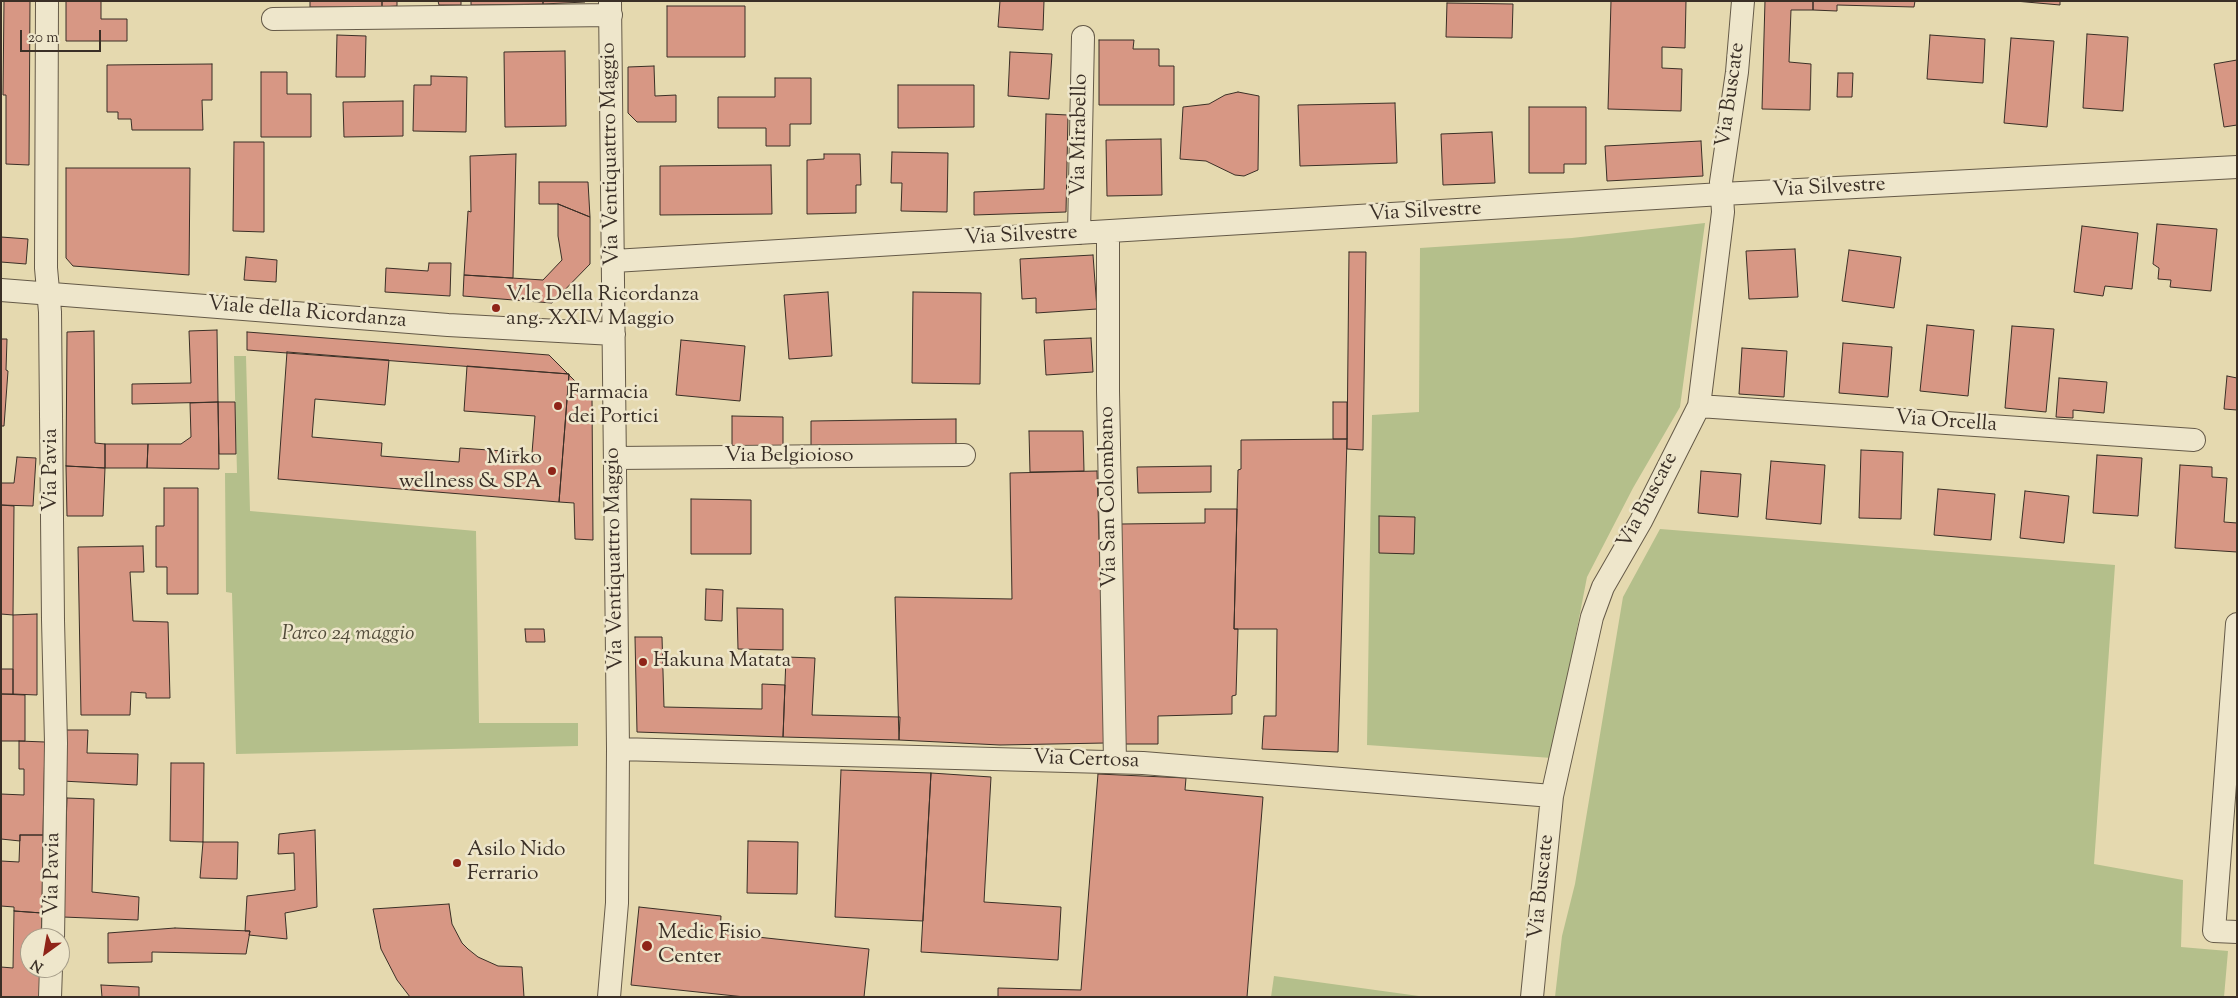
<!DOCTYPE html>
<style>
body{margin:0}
#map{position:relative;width:2238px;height:998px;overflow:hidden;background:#e5d9af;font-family:"Sorts Mill Goudy",serif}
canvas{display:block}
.frame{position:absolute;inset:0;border:2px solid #3a2f26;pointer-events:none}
.north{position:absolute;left:20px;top:928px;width:50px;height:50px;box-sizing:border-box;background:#eee6cb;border:1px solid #a69d89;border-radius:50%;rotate:212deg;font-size:14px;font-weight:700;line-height:20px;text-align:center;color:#3a2f26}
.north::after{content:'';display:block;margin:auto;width:18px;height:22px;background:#8f2418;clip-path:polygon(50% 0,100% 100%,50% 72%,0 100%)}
.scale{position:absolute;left:20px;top:30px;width:81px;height:22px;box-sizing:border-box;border:2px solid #3a2f26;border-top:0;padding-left:6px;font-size:15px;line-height:18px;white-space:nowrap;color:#3a2f26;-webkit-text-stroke:4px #eee6cb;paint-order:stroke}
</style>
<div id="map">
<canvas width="2238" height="998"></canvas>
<div class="frame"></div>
<div class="north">N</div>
<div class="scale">20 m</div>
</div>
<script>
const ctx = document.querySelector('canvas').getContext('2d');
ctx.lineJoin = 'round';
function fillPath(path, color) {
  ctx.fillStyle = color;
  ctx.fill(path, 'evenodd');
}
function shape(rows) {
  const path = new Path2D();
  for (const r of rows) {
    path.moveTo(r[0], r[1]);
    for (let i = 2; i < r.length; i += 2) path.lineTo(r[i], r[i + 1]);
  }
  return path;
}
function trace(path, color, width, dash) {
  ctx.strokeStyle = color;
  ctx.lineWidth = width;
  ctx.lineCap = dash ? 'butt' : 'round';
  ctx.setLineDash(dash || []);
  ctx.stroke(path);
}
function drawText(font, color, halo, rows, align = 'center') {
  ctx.font = font + ' "Sorts Mill Goudy",serif';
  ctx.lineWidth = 5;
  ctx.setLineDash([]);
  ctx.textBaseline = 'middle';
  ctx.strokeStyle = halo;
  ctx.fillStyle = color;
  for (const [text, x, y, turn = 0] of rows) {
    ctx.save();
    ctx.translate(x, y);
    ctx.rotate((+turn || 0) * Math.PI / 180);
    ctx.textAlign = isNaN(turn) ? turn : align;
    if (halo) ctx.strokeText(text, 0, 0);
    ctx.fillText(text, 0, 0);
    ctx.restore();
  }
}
const green = shape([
 [1705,223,1680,407,1633,488,1587,577,1552,758,1367,745,1372,415,1419,412,1420,248,1572,238],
 [234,356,246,356,250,511,476,531,479,723,578,723,578,746,236,754,232,593,226,592,225,473,237,473],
 [1660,529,2115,565,2094,864,2183,880,2181,947,2228,951,2224,997,1555,997,1562,936,1575,884,1623,597],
 [1274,976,1426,997,1271,997]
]);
const building = shape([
 [4,1,30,1,29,165,6,164,6,95,3,95,4,1],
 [66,1,101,1,101,19,127,19,127,41,66,41,66,1],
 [310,1,382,1,382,7,310,7,310,1],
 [382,1,397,1,397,6,382,7,382,1],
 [438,1,461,1,461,5,439,5,438,1],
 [471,1,543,1,543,4,471,5,471,1],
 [543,1,585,1,585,2,543,4,543,1],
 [1000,1,1044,1,1043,30,998,27,1000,1],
 [1611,1,1686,1,1685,48,1662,47,1662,68,1682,69,1681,111,1608,109,1611,1],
 [1765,1,1813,1,1813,10,1791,10,1789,62,1811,64,1810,110,1762,109,1765,1],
 [1813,1,1915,1,1914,7,1837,5,1837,11,1813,10,1813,1],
 [2015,1,2060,1,2060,5,2015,1],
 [1447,3,1513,4,1512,38,1446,37,1447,3],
 [667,6,745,6,745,57,667,57,667,6],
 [2087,34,2128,37,2123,111,2083,108,2087,34],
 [337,35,366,36,365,77,336,77,337,35],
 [1930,35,1985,39,1983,83,1927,79,1930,35],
 [2011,38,2054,41,2047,127,2004,123,2011,38],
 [1099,40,1134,40,1133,49,1159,49,1159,66,1174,66,1174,105,1099,105,1099,40],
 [565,51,566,126,505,127,504,52,565,51],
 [1010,52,1052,54,1049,99,1008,96,1010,52],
 [2237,60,2237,125,2224,127,2214,64,2237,60],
 [212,64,212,100,202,100,203,130,132,130,131,119,118,119,118,112,107,112,107,65,212,64],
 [654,66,655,96,676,95,676,122,637,122,628,113,628,67,654,66],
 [261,72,287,72,287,94,311,94,311,137,261,137,261,72],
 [1838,73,1853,73,1852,97,1837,97,1838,73],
 [431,76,467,77,466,132,413,131,414,85,431,85,431,76],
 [775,78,811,78,811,124,790,124,790,146,766,146,766,128,718,128,718,97,775,97,775,78],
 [898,85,974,85,974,127,898,128,898,85],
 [1238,92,1259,96,1258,170,1244,176,1235,175,1206,161,1180,159,1183,107,1209,104,1225,95,1238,92],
 [403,101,403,136,344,137,343,102,403,101],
 [1395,103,1397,163,1300,166,1298,105,1395,103],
 [1529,107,1586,107,1586,164,1564,164,1564,173,1529,173,1529,107],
 [1046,114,1068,115,1066,212,974,215,974,192,1044,189,1046,114],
 [1492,132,1495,183,1443,185,1441,134,1492,132],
 [1161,139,1162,195,1107,196,1106,140,1161,139],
 [1701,141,1703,176,1607,181,1605,146,1701,141],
 [234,142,264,142,264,232,233,231,234,142],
 [892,152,948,153,947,212,901,211,902,183,891,183,892,152],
 [516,154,513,278,464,275,468,211,471,212,470,156,516,154],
 [824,154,860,154,861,185,856,185,856,213,807,214,807,160,824,159,824,154],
 [771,165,772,214,660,215,660,166,771,165],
 [66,168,190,168,189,275,73,266,66,258,66,168],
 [539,182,588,182,590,217,558,204,539,204,539,182],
 [558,204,590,217,590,264,552,303,463,296,464,275,543,280,562,260,558,236,558,204],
 [2157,224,2217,229,2211,291,2170,287,2171,280,2158,279,2159,268,2153,264,2157,224],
 [2082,226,2138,233,2132,289,2105,286,2103,296,2074,292,2082,226],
 [1,237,28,239,26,264,1,262,1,237],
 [1795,249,1798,297,1749,299,1746,251,1795,249],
 [1849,250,1901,257,1894,308,1842,301,1849,250],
 [1349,252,1366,252,1363,450,1347,449,1349,252],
 [1093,255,1097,309,1036,313,1036,298,1022,299,1020,259,1093,255],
 [246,257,277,260,276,282,244,280,246,257],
 [429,263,451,263,450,296,385,292,386,268,428,271,429,263],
 [828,292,832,356,789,359,784,295,828,292],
 [913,292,981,293,980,384,912,383,913,292],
 [1927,325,1974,330,1968,396,1920,391,1927,325],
 [2012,326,2054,329,2046,412,2005,408,2012,326],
 [217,330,218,402,132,404,132,384,191,383,189,331,217,330],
 [94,331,95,443,105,444,105,468,66,466,67,332,94,331],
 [247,332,549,355,592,398,593,540,575,539,574,503,559,502,569,374,247,350,247,332],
 [1091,338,1093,372,1046,375,1044,340,1091,338],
 [1,339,7,339,6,370,8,371,4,426,1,426,1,339],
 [681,340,745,346,740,401,676,395,681,340],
 [1843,343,1892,347,1888,397,1839,393,1843,343],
 [1742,348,1787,351,1784,397,1739,394,1742,348],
 [287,352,389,360,385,405,315,399,312,437,382,443,381,456,459,462,460,448,532,453,535,416,464,411,467,366,569,374,559,502,278,479,287,352],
 [2227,376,2237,378,2237,410,2224,409,2227,376],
 [2059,378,2107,382,2104,413,2073,410,2073,418,2056,417,2059,378],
 [218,402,219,469,147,468,148,444,181,444,191,437,190,403,218,402],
 [218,402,235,402,236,454,219,454,218,402],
 [1333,402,1347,402,1347,439,1333,439,1333,402],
 [732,416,783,417,783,446,732,446,732,416],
 [956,419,956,446,811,449,811,421,956,419],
 [1029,431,1083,431,1084,471,1030,472,1029,431],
 [1347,439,1338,752,1262,749,1264,716,1276,716,1277,629,1234,629,1238,470,1241,469,1241,440,1347,439],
 [105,444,148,444,147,468,105,468,105,444],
 [1861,450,1903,452,1901,519,1859,518,1861,450],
 [2097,455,2142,458,2138,516,2093,513,2097,455],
 [17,457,36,458,33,506,1,505,1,483,14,483,17,457],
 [1771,461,1825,465,1821,524,1766,519,1771,461],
 [2180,465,2212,467,2212,477,2227,478,2224,522,2237,523,2237,552,2175,548,2180,465],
 [66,466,105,468,103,516,67,516,66,466],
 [1211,466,1211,492,1138,493,1137,467,1211,466],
 [1097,471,1105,743,1000,745,899,740,895,597,1012,599,1010,473,1097,471],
 [1701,471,1741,474,1738,517,1698,513,1701,471],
 [164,488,198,488,198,594,167,594,167,567,156,567,156,526,164,526,164,488],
 [1938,489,1995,494,1991,540,1934,535,1938,489],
 [2025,491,2069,496,2064,543,2020,538,2025,491],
 [691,499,751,500,751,554,691,554,691,499],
 [1,505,14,506,13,615,1,614,1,505],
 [1205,509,1237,509,1234,629,1238,629,1236,695,1232,696,1232,714,1158,716,1158,744,1124,744,1121,524,1205,523,1205,509],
 [1379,516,1415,517,1414,554,1379,553,1379,516],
 [143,546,144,572,130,572,133,621,168,622,170,698,146,698,146,693,131,692,130,715,81,715,78,547,143,546],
 [706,589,723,590,722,621,705,620,706,589],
 [737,608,783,609,783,650,738,649,737,608],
 [37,614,37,695,13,694,13,615,37,614],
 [525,629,544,629,545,642,526,642,525,629],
 [635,637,662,637,664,707,762,709,762,684,785,685,783,737,637,732,635,637],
 [786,657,815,658,812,715,900,717,899,740,783,737,786,657],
 [1,669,13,669,13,694,1,694,1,669],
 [1,694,25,695,25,741,1,741,1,694],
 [64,730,88,730,87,753,138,754,137,785,62,781,64,730],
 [19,741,45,742,43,835,20,835,20,841,1,839,1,794,24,795,24,769,19,769,19,741],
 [171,763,204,763,203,842,170,841,171,763],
 [841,770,931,773,923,921,835,917,841,770],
 [931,773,991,777,984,902,1061,907,1058,960,921,952,931,773],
 [1098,774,1186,778,1185,790,1263,797,1247,997,998,997,998,988,1081,990,1098,774],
 [67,798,94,799,92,892,139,897,138,920,63,917,67,798],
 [315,830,317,907,285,913,287,939,249,935,250,931,245,931,247,896,295,890,294,853,278,854,279,834,315,830],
 [20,835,43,835,42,913,14,911,14,907,1,906,1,861,19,862,20,835],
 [748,841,798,842,797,894,747,893,748,841],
 [203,842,238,842,237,879,200,878,203,842],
 [449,904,452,924,462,943,468,949,478,957,498,966,522,967,524,997,410,997,407,993,397,980,381,949,373,909,449,904],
 [639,907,721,916,720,933,869,949,864,997,745,997,631,985,639,907],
 [14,911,42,913,41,938,30,938,30,968,41,968,39,997,1,997,1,967,13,968,14,911],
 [175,928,250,931,246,954,152,952,152,962,108,963,108,933,175,928],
 [101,985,139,987,139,997,102,997,101,985]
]);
const minor = shape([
 [47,1,46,268,50,312,53,620,56,743,53,938],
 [273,19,611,15],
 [1108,232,1108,391,1115,761],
 [1079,233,1083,37],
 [614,261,1722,194,2237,167],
 [1,290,448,325,614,334],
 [1699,406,2194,440],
 [615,458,964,455],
 [2237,624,2214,931,2237,932],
 [618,749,1143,763,1552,796],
 [50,997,51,968],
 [609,997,617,903,618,749,610,1],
 [1532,997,1552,796,1592,617,1603,587,1641,521,1699,406,1723,212,1721,182,1737,72,1743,1]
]);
const markers = [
 [496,308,5,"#8f2418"],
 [558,406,5,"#8f2418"],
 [552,471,5,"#8f2418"],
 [643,662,5,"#8f2418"],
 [457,863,5,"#8f2418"],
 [647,946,6,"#8f2418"]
];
const streetNames = [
 ["Via Buscate",1732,95,-82],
 ["Via Mirabello",1081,135,-89],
 ["Via Ventiquattro Maggio",612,154,-91],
 ["Via Silvestre",1829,189,-3],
 ["Via Silvestre",1425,213,-3],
 ["Via Silvestre",1021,237,-3],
 ["Viale della Ricordanza",307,314,5],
 ["Via Orcella",1946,423,4],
 ["Via Belgioioso",789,457],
 ["Via Pavia",52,470,-90],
 ["Via San Colombano",1110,497,-91],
 ["Via Buscate",1649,501,-62],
 ["Via Ventiquattro Maggio",616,559,-91],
 ["Via Certosa",1086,761,2],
 ["Via Pavia",54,874,-89],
 ["Via Buscate",1543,887,-84]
];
const poiNames = [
 ["V.le Della Ricordanza",506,296],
 ["ang. XXIV Maggio",506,320],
 ["Farmacia",568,394],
 ["dei Portici",568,418],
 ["Mirko",542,459,"right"],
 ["wellness & SPA",542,483,"right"],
 ["Hakuna Matata",653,662],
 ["Asilo Nido",467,851],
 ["Ferrario",467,875],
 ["Medic Fisio",658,934],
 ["Center",658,958]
];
const parkNames = [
 ["Parco 24 maggio",348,635]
];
fillPath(green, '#b4bf8b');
fillPath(building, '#d79784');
trace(building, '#3a2f26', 1);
trace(minor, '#655a48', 24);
trace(minor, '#eee6cb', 22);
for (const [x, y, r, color] of markers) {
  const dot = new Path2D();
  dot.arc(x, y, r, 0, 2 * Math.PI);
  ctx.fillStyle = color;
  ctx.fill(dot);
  trace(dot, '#eee6cb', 2);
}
drawText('21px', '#3a2f26', '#eee6cb', streetNames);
drawText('21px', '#3a2f26', '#eee6cb', poiNames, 'left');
drawText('italic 21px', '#524c3a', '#eee6cb', parkNames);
</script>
